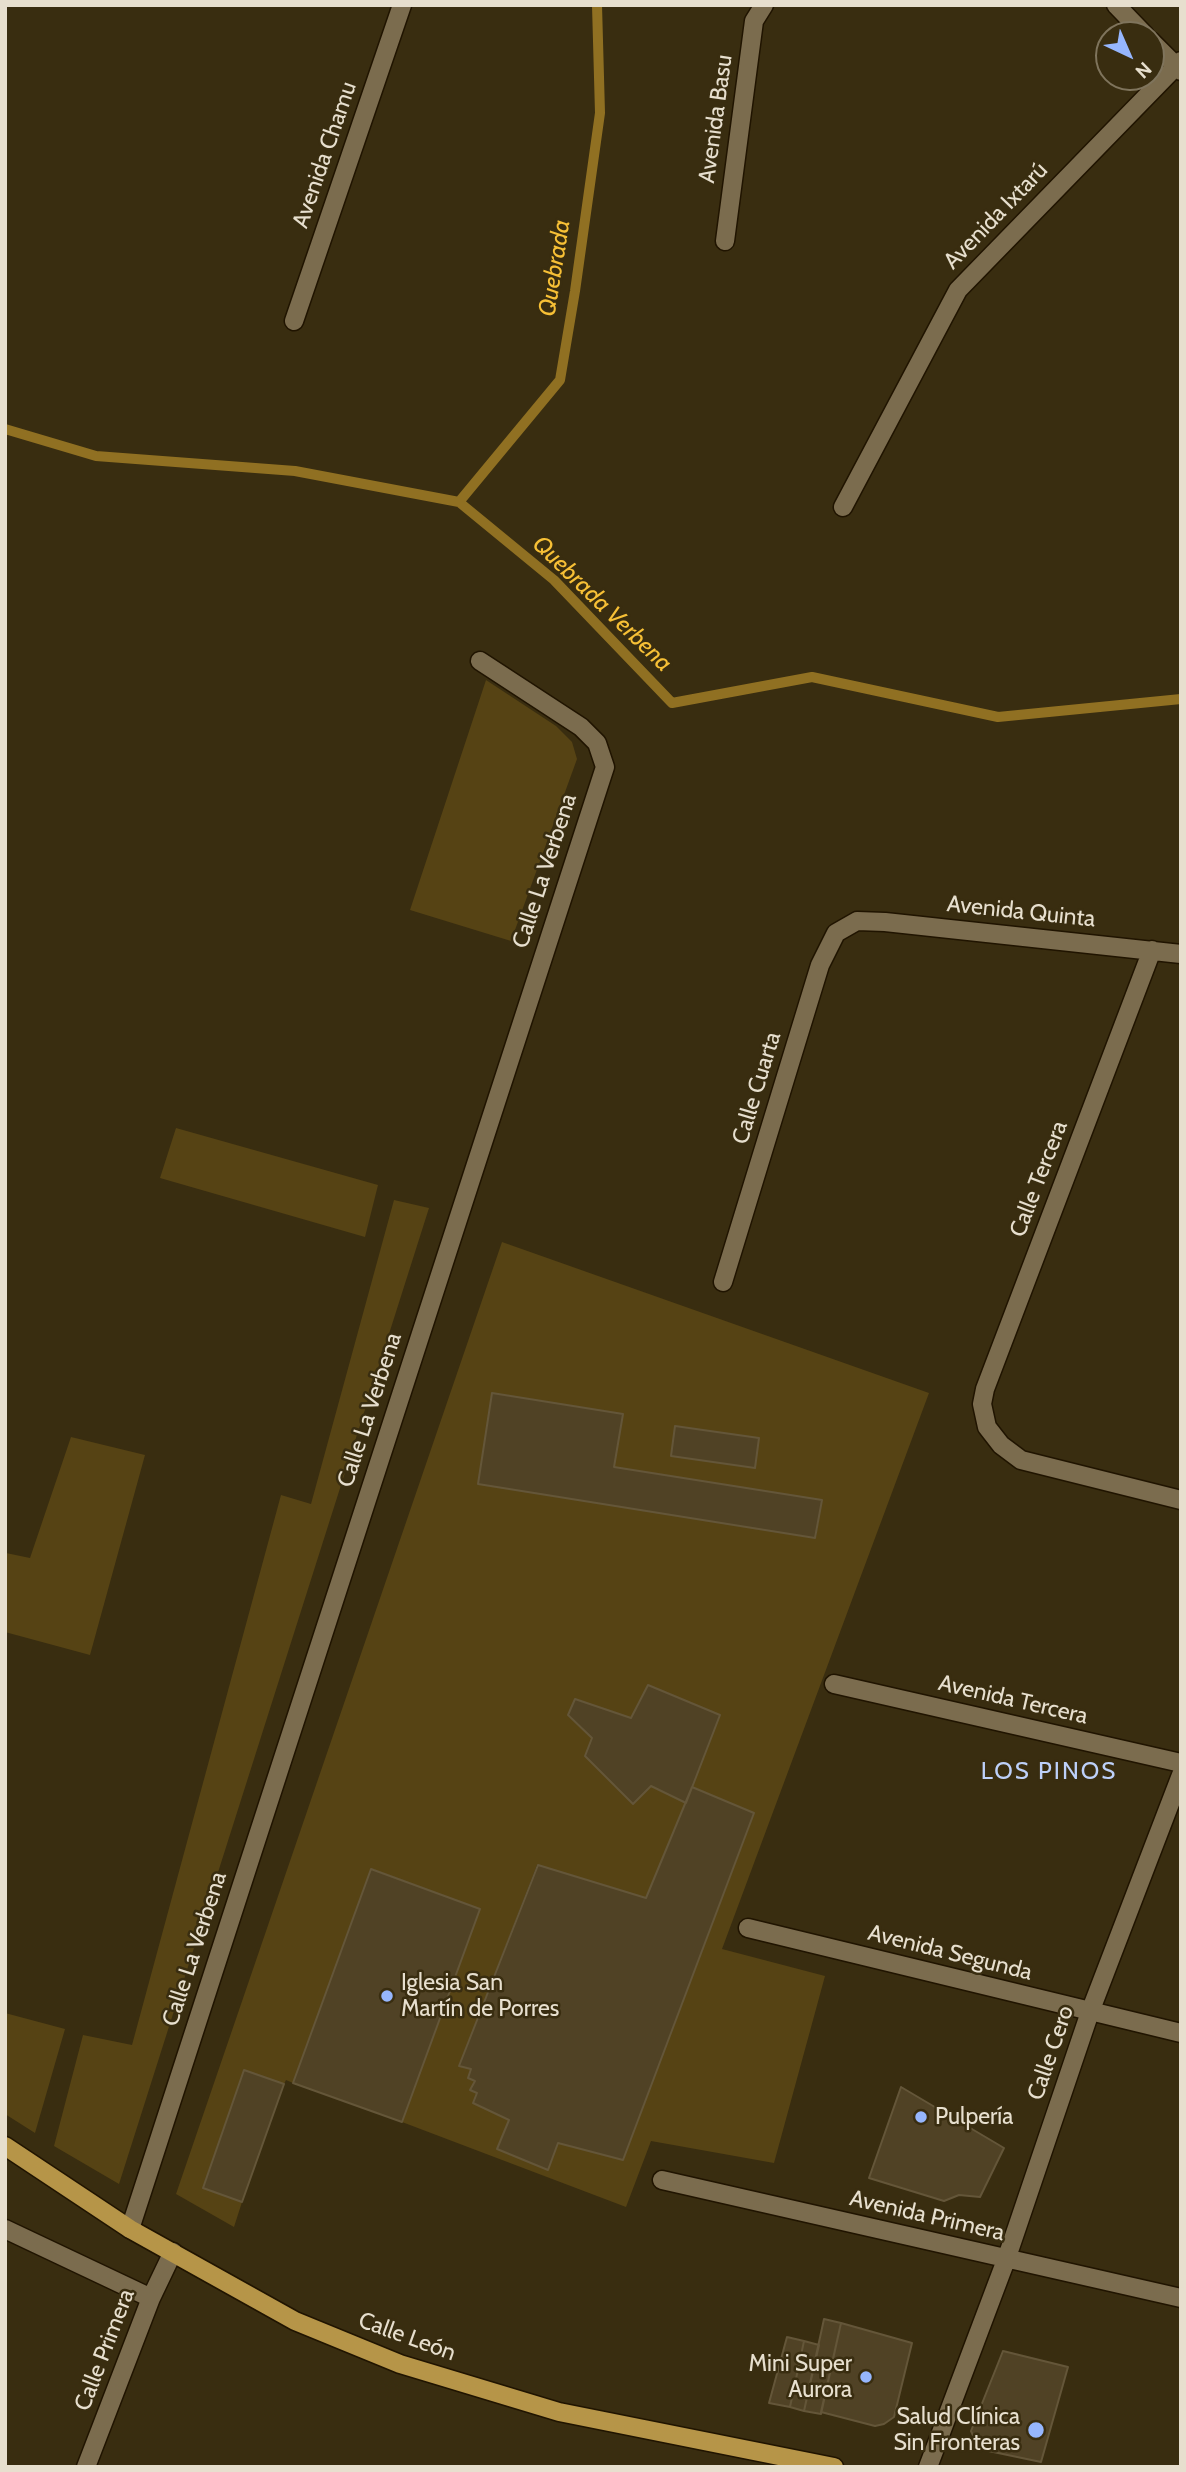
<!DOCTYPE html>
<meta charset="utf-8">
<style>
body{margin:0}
#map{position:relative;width:1186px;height:2472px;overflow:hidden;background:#392d10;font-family:Cabin,sans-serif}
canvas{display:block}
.frame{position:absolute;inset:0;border:7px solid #e7dfce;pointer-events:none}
.north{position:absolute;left:1095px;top:21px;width:70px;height:70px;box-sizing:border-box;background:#392d10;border:2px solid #7f745c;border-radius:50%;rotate:136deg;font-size:19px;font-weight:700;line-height:28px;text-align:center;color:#e7dfce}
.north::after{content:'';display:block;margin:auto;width:24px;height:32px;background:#96b6fd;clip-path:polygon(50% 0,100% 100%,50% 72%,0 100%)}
</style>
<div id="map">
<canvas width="1186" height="2472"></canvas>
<div class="frame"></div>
<div class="north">N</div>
</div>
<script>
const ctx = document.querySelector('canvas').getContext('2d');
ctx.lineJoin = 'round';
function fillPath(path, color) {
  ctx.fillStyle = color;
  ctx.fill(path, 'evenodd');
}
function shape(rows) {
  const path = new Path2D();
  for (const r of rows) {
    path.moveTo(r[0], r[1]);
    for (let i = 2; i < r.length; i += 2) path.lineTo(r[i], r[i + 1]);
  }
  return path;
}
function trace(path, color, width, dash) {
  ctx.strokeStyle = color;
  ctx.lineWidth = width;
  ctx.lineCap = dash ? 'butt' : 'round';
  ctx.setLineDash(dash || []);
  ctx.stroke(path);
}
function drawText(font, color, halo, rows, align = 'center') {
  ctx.font = font + ' Cabin,sans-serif';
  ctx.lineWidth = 5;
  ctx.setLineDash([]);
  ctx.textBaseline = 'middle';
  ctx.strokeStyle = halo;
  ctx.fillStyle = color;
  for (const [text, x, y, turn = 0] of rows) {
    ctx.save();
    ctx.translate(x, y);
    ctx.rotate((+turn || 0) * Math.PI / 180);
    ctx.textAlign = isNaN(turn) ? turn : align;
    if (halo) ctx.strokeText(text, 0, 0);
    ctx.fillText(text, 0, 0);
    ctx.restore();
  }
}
const green = shape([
 [486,680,556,726,572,742,577,759,511,941,410,910],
 [176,1128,378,1185,365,1237,160,1178],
 [394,1200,429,1208,119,2184,54,2146,83,2035,132,2045,281,1495,311,1504],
 [502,1242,929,1393,722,1949,825,1976,774,2163,651,2141,626,2207,402,2122,480,1909,372,1869,293,2083,286,2080,284,2084,244,2071,203,2188,242,2202,234,2227,176,2194],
 [492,1394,622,1414,614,1467,822,1500,816,1537,478,1484],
 [675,1427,759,1438,755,1468,671,1456],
 [648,1685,719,1715,692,1787,754,1814,623,2160,558,2143,548,2170,498,2149,509,2120,473,2103,477,2093,470,2090,475,2081,468,2078,471,2069,459,2066,537,1865,646,1898,686,1803,651,1786,632,1803,586,1756,592,1738,568,1716,575,1699,631,1718],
 [71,1437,145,1455,90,1655,5,1632,6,1553,30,1558],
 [5,2013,65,2029,35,2133,5,2114]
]);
const stream = shape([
 [5,429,96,456,295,471,459,502,554,580,672,703,812,677,998,717,1181,699],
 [459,502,560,380,575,291,600,113,597,5]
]);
const building = shape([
 [492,1393,623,1414,614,1467,822,1500,815,1538,478,1484,492,1393],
 [675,1426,759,1438,755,1468,671,1456,675,1426],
 [648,1685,720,1715,686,1803,651,1786,633,1804,585,1756,592,1738,568,1715,575,1699,631,1718,648,1685],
 [692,1787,754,1813,623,2160,558,2143,548,2170,497,2149,509,2120,473,2103,477,2093,470,2090,475,2081,468,2078,471,2069,459,2066,538,1865,646,1898,692,1787],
 [371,1869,480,1909,402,2122,293,2083,371,1869],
 [244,2070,284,2084,242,2202,203,2188,244,2070],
 [901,2087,1004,2148,980,2197,959,2195,944,2201,869,2178,901,2087],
 [824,2319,841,2323,821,2414,804,2411,824,2319],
 [841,2323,912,2343,894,2417,884,2424,875,2426,821,2412,841,2323],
 [787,2337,804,2341,790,2407,769,2403,787,2337],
 [804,2341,819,2345,804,2411,790,2407,804,2341],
 [1003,2351,1068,2367,1041,2462,979,2449,971,2431,1003,2351]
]);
const minor = shape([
 [1116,5,1145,35],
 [1151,41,1181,71],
 [725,241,754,21,764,5],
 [294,321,402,5],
 [843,507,958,290,1181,61],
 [1152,950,985,1389,982,1404,987,1427,1001,1445,1021,1460,1181,1500],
 [723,1282,820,965,836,933,857,921,885,922,1181,954],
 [834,1684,1181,1763],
 [748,1928,1181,2033],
 [662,2180,1181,2298],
 [5,2229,151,2298],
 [130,2229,605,767,597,743,581,727,480,661],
 [86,2467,151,2298,173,2252],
 [928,2467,1006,2260,1090,2012,1181,1775]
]);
const major = shape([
 [5,2146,130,2229,295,2321,400,2364,559,2412,834,2467]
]);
const markers = [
 [387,1996,7,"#96b6fd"],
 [921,2117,7,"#96b6fd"],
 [866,2377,7,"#96b6fd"],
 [1036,2430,9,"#96b6fd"]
];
const streetNames = [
 ["Avenida Basu",716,119,-82],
 ["Avenida Chamu",325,155,-71],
 ["Avenida Ixtarú",996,216,-46],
 ["Calle La Verbena",545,871,-72],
 ["Avenida Quinta",1021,912,6],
 ["Calle Cuarta",757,1088,-73],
 ["Calle Tercera",1039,1179,-69],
 ["Calle La Verbena",370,1410,-72],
 ["Avenida Tercera",1013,1700,13],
 ["Calle La Verbena",195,1949,-72],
 ["Avenida Segunda",950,1953,14],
 ["Calle Cero",1051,2053,-71],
 ["Avenida Primera",927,2216,13],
 ["Calle León",407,2337,20],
 ["Calle Primera",105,2350,-69]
];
const poiNames = [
 ["Iglesia San",401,1983],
 ["Martín de Porres",401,2009],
 ["Pulpería",935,2117],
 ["Mini Super",852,2364,"right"],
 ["Aurora",852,2390,"right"],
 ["Salud Clínica",1020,2417,"right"],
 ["Sin Fronteras",1020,2443,"right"]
];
const waterNames = [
 ["Quebrada",555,268,-81],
 ["Quebrada Verbena",602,604,44]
];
const neighbourhoodNames = [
 ["LOS PINOS",1049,1772]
];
fillPath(green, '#564314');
trace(stream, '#907022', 10);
fillPath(building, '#504225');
trace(building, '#645639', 2);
trace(minor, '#201400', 21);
trace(major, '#201400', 21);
trace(minor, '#7b6c4e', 18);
trace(major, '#b69548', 18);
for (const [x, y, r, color] of markers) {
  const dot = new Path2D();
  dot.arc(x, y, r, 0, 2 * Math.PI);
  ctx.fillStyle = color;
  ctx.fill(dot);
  trace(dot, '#392d10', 2.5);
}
drawText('23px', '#e7dfce', '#392d10', streetNames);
drawText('23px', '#e7dfce', '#392d10', poiNames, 'left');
drawText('italic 24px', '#f7c036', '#392d10', waterNames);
ctx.letterSpacing = '2px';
drawText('24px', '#bdd0f9', '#392d10', neighbourhoodNames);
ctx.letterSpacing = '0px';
</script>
